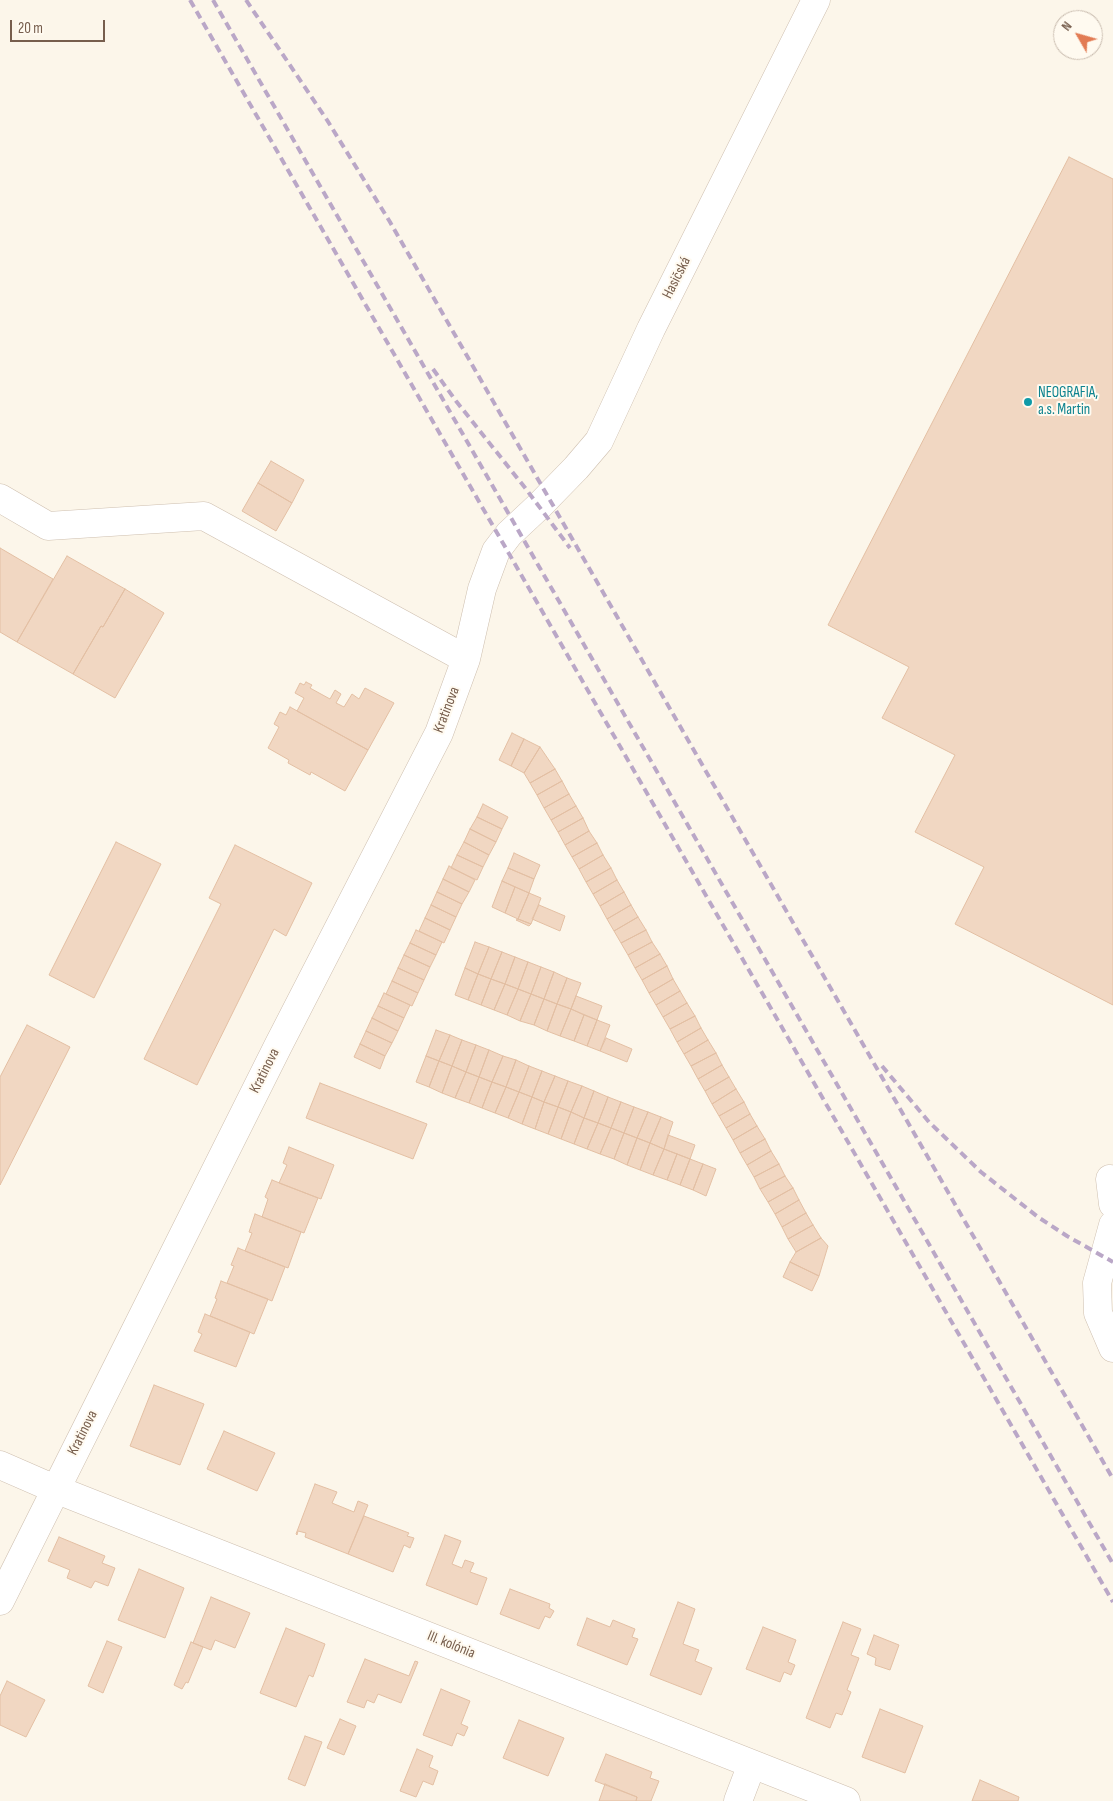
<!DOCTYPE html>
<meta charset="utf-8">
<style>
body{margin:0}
#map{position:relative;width:1113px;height:1801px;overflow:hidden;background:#fcf6ea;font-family:"Sofia Sans Condensed",sans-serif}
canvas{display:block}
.north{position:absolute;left:1053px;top:10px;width:50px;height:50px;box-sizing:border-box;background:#fffaf0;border:1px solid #c9bcaf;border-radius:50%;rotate:308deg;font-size:14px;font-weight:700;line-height:20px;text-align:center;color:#775e4d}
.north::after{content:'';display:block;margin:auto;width:18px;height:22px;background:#e27b53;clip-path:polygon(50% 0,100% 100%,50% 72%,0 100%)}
.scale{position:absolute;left:10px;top:20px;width:95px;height:22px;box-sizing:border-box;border:2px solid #775e4d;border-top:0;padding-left:6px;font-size:15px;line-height:18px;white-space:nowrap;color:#775e4d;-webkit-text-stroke:4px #fffaf0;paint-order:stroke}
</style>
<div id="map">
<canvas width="1113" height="1801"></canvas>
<div class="north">N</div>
<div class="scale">20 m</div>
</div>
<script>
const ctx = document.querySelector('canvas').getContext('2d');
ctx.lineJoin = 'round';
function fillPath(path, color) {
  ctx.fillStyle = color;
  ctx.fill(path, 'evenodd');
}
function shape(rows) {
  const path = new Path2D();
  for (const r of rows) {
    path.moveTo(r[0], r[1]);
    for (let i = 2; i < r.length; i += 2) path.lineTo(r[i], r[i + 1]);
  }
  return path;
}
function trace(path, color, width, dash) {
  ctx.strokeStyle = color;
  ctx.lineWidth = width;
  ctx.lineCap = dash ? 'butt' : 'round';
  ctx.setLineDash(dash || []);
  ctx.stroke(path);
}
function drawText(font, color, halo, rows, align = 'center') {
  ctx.font = font + ' "Sofia Sans Condensed",sans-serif';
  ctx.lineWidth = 4;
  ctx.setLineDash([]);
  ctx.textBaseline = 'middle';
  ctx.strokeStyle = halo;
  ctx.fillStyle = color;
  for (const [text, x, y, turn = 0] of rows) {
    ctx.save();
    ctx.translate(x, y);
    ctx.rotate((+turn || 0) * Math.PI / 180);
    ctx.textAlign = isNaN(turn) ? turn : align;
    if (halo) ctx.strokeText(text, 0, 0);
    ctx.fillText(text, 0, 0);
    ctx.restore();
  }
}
const building = shape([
 [1069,157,1113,179,1113,1005,955,924,984,867,915,832,955,755,882,718,909,667,828,625,1069,157],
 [271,461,304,480,292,503,258,483,271,461],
 [258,483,292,503,276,531,242,511,258,483],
 [0,548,53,579,17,642,0,632,0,548],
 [67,556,125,589,103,627,101,626,73,674,17,642,67,556],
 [125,589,164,613,115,698,73,674,101,626,103,627,125,589],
 [306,682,312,685,310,688,330,699,335,690,341,694,336,703,344,707,352,694,359,699,365,688,394,703,368,750,297,711,304,698,295,693,300,683,304,685,306,682],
 [290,707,368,750,345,791,311,772,310,775,288,763,289,760,268,748,279,727,274,724,280,712,286,715,290,707],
 [512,733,524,739,511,766,499,760,512,733],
 [524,739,540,747,524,773,511,766,524,739],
 [540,747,555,769,530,783,524,773,540,747],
 [555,769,562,781,537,795,530,783,555,769],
 [562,781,569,794,544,808,537,795,562,781],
 [569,794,576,806,551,820,544,808,569,794],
 [483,804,508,817,502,829,477,817,483,804],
 [576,806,583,818,558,832,551,820,576,806],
 [477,817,502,829,496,842,470,829,477,817],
 [583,818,589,831,565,845,558,832,583,818],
 [470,829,496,842,489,855,464,842,470,829],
 [589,831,597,843,572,857,565,845,589,831],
 [116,842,161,864,94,998,49,975,116,842],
 [464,842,489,855,483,867,457,855,464,842],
 [597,843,603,855,579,869,572,857,597,843],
 [235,845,312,883,286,936,274,929,197,1085,144,1059,221,904,209,898,235,845],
 [514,853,540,865,534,879,508,868,514,853],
 [457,855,483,867,477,880,451,868,457,855],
 [603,855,611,868,586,882,579,869,603,855],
 [449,866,475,880,469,892,443,879,449,866],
 [508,868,534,879,529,893,502,881,508,868],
 [611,868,617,880,593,894,586,882,611,868],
 [443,879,469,892,462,904,437,892,443,879],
 [617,880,624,892,600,906,593,894,617,880],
 [502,881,515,887,505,913,492,907,502,881],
 [515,887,529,893,518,919,505,913,515,887],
 [437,892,462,904,456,917,431,905,437,892],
 [624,892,631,905,607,919,600,906,624,892],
 [529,893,541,898,531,924,518,919,529,893],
 [431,905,456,917,450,930,425,918,431,905],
 [539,905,565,916,560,931,532,919,539,905],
 [631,905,638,917,614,931,607,919,631,905],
 [638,917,646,930,621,943,614,931,638,917],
 [425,918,450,930,444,943,419,931,425,918],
 [518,919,531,924,529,926,516,920,518,919],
 [416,930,442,942,436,955,410,943,416,930],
 [646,930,652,942,628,955,621,943,646,930],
 [475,942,489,947,478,974,465,968,475,942],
 [652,942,660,954,635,968,628,955,652,942],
 [410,943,436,955,430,967,404,955,410,943],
 [489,947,502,952,491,979,478,974,489,947],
 [502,952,515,957,505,984,491,979,502,952],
 [660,954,667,966,642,980,635,968,660,954],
 [404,955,430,967,424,980,398,968,404,955],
 [515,957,528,962,518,989,505,984,515,957],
 [528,962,541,967,531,994,518,989,528,962],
 [667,966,673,979,649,993,642,980,667,966],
 [541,967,554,972,544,999,531,994,541,967],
 [398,968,424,980,418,993,392,981,398,968],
 [465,968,478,974,468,1000,455,995,465,968],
 [554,972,567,978,557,1004,544,999,554,972],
 [478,974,491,979,481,1005,468,1000,478,974],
 [567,978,581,983,571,1009,557,1004,567,978],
 [491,979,505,984,494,1010,481,1005,491,979],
 [673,979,680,991,656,1005,649,993,673,979],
 [392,981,418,993,412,1006,386,994,392,981],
 [505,984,518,989,507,1015,494,1010,505,984],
 [518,989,531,994,520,1021,507,1015,518,989],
 [680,991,687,1003,663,1017,656,1005,680,991],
 [384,993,410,1005,404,1018,378,1006,384,993],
 [531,994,544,999,534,1025,520,1021,531,994],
 [576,996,602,1006,597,1020,571,1009,576,996],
 [544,999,557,1004,547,1031,534,1025,544,999],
 [687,1003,695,1016,670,1029,663,1017,687,1003],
 [557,1004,571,1009,560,1036,547,1031,557,1004],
 [378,1006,404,1018,398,1031,372,1018,378,1006],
 [571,1009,584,1015,574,1041,560,1036,571,1009],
 [584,1015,597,1020,587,1046,574,1041,584,1015],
 [695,1016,701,1028,677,1042,670,1029,695,1016],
 [372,1018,398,1031,392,1043,366,1031,372,1018],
 [597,1020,610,1025,600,1051,587,1046,597,1020],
 [27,1025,70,1047,0,1185,0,1077,27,1025],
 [701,1028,708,1040,684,1054,677,1042,701,1028],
 [436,1030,450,1035,439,1061,426,1056,436,1030],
 [366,1031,392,1043,385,1056,360,1044,366,1031],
 [450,1035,462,1040,452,1066,439,1061,450,1035],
 [606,1038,632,1049,627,1062,600,1051,606,1038],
 [462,1040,476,1045,466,1072,452,1066,462,1040],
 [708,1040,716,1053,691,1066,684,1054,708,1040],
 [360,1044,385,1056,380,1069,354,1057,360,1044],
 [476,1045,489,1050,479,1077,466,1072,476,1045],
 [489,1050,503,1056,492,1082,479,1077,489,1050],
 [716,1053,722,1065,698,1079,691,1066,716,1053],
 [426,1056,439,1061,429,1087,416,1082,426,1056],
 [503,1056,516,1060,506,1087,492,1082,503,1056],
 [516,1060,529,1066,519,1092,506,1087,516,1060],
 [439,1061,452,1066,442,1093,429,1087,439,1061],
 [722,1065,729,1077,705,1091,698,1079,722,1065],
 [452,1066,466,1072,455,1098,442,1093,452,1066],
 [529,1066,542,1071,532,1097,519,1092,529,1066],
 [542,1071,555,1076,544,1102,532,1097,542,1071],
 [466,1072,479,1077,469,1103,455,1098,466,1072],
 [555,1076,568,1081,558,1107,544,1102,555,1076],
 [479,1077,492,1082,482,1108,469,1103,479,1077],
 [729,1077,736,1089,712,1104,705,1091,729,1077],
 [568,1081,582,1086,571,1112,558,1107,568,1081],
 [492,1082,506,1087,495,1113,482,1108,492,1082],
 [320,1083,427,1124,413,1159,306,1118,320,1083],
 [582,1086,594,1091,584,1118,571,1112,582,1086],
 [506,1087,519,1092,508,1118,495,1113,506,1087],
 [736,1089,744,1102,719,1116,712,1104,736,1089],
 [594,1091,608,1097,598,1123,584,1118,594,1091],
 [519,1092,532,1097,522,1124,508,1118,519,1092],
 [532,1097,544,1102,535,1129,522,1124,532,1097],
 [608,1097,621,1102,611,1128,598,1123,608,1097],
 [544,1102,558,1107,548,1134,535,1129,544,1102],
 [621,1102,634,1107,624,1133,611,1128,621,1102],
 [744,1102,750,1114,726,1128,719,1116,744,1102],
 [558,1107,571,1112,561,1139,548,1134,558,1107],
 [634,1107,648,1112,637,1138,624,1133,634,1107],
 [571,1112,584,1118,574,1144,561,1139,571,1112],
 [648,1112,661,1117,650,1143,637,1138,648,1112],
 [750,1114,757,1126,733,1140,726,1128,750,1114],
 [661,1117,673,1122,664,1149,650,1143,661,1117],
 [584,1118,598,1123,587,1149,574,1144,584,1118],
 [598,1123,611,1128,600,1154,587,1149,598,1123],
 [757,1126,765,1139,740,1153,733,1140,757,1126],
 [611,1128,624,1133,614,1159,600,1154,611,1128],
 [624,1133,637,1138,627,1165,614,1159,624,1133],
 [668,1135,695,1145,690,1159,664,1149,668,1135],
 [637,1138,650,1143,640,1170,627,1165,637,1138],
 [765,1139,771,1151,747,1165,740,1153,765,1139],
 [650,1143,664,1149,653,1175,640,1170,650,1143],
 [289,1147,334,1165,321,1199,279,1183,287,1165,283,1163,289,1147],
 [664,1149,677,1154,667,1180,653,1175,664,1149],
 [771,1151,779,1164,754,1177,747,1165,771,1151],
 [677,1154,690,1159,680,1185,667,1180,677,1154],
 [690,1159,703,1164,693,1190,680,1185,690,1159],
 [703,1164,716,1169,706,1196,693,1190,703,1164],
 [779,1164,785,1176,760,1189,754,1177,779,1164],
 [785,1176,793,1188,768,1202,760,1189,785,1176],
 [272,1180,318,1198,304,1233,262,1217,268,1199,265,1197,272,1180],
 [793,1188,799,1200,775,1214,768,1202,793,1188],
 [799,1200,806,1213,782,1227,775,1214,799,1200],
 [806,1213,813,1225,788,1239,782,1227,806,1213],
 [255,1214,301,1232,288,1268,245,1251,252,1233,249,1232,255,1214],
 [813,1225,821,1238,796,1252,788,1239,813,1225],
 [821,1238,828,1246,819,1276,790,1262,796,1252,821,1238],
 [238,1248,285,1267,272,1301,227,1283,234,1266,231,1265,238,1248],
 [790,1262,819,1276,812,1291,783,1277,790,1262],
 [221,1281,268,1299,254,1334,210,1316,217,1299,215,1298,221,1281],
 [205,1314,250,1332,236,1367,194,1351,202,1334,198,1332,205,1314],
 [154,1385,204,1404,180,1465,130,1446,154,1385],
 [224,1431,275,1453,257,1491,207,1469,224,1431],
 [315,1484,337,1492,332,1503,354,1512,358,1501,368,1505,348,1554,305,1537,306,1533,298,1531,297,1535,296,1534,315,1484],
 [364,1516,409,1533,407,1536,414,1538,410,1548,404,1545,393,1572,348,1554,364,1516],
 [445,1535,461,1541,452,1564,462,1568,465,1560,474,1563,470,1572,487,1578,477,1605,426,1585,445,1535],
 [59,1537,105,1556,102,1563,115,1568,108,1586,95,1581,91,1588,67,1578,70,1570,48,1561,59,1537],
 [139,1569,184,1588,165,1638,118,1620,139,1569],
 [510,1589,550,1604,549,1608,554,1611,550,1618,545,1616,539,1629,500,1614,510,1589],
 [211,1597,250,1613,235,1648,215,1640,211,1650,193,1643,211,1597],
 [678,1602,695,1609,683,1644,699,1650,695,1661,712,1668,701,1695,650,1675,678,1602],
 [587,1618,610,1627,613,1620,635,1629,632,1637,638,1639,627,1665,577,1645,587,1618],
 [843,1622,861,1629,851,1655,859,1658,847,1690,851,1692,842,1715,836,1713,830,1728,806,1718,843,1622],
 [763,1627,796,1640,788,1662,795,1665,791,1675,784,1672,780,1682,746,1669,763,1627],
 [286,1628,325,1644,313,1677,309,1675,296,1707,260,1693,286,1628],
 [874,1635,899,1645,890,1670,875,1665,876,1658,867,1654,874,1635],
 [107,1641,122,1647,103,1693,88,1686,107,1641],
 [191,1642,203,1647,188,1683,186,1682,182,1689,174,1685,191,1642],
 [365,1659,409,1676,415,1661,418,1662,401,1703,378,1694,374,1703,367,1700,364,1708,347,1702,365,1659],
 [7,1681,45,1700,26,1737,0,1725,0,1696,7,1681],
 [441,1689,470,1701,461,1724,468,1727,464,1736,457,1733,452,1746,423,1735,441,1689],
 [880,1709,923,1726,905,1773,862,1757,880,1709],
 [340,1719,356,1726,344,1755,327,1748,340,1719],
 [519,1720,564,1738,548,1776,503,1758,519,1720],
 [305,1736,322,1742,305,1786,288,1779,305,1736],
 [417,1749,433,1756,429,1767,438,1771,433,1785,423,1781,416,1797,400,1791,417,1749],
 [606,1754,652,1772,650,1778,659,1781,651,1801,636,1801,637,1797,595,1781,606,1754],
 [980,1780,1019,1797,1018,1801,972,1801,980,1780],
 [605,1784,637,1797,636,1801,599,1801,605,1784]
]);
const minor = shape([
 [0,498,48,526,204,516,466,659],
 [1110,1179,1113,1204],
 [1113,1225,1097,1283,1098,1313,1113,1348],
 [0,1465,55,1489,846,1801],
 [0,1601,278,1046,439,733,466,659,482,589,496,551,509,534,539,506,576,468,599,441,651,329,816,0],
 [738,1801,752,1764]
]);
const rail = shape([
 [190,0,1113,1602],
 [213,0,1113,1564],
 [246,0,327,120,390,222,1113,1479],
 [433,369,456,401,526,489,570,548],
 [882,1066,929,1122,981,1172,1038,1217,1067,1236,1113,1262]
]);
const markers = [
 [1028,402,5,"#0f9aa8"]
];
const streetNames = [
 ["Hasičská",677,278,-63],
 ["Kratinova",447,710,-69],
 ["Kratinova",265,1071,-63],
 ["Kratinova",83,1433,-63],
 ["III. kolónia",451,1645,22]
];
const cultureNames = [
 ["NEOGRAFIA,",1038,393],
 ["a.s. Martin",1038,410]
];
fillPath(building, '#f1d7c2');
trace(building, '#e3bfa3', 1);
trace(minor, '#cebfaf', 29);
trace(minor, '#fff', 28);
trace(rail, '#baa7c7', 4, [8, 5]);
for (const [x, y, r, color] of markers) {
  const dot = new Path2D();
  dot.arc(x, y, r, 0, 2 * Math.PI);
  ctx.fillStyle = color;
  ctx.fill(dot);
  trace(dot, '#fffaf0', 2);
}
drawText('15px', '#775e4d', '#fffaf0', streetNames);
drawText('15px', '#0d838f', '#fffaf0', cultureNames, 'left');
</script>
